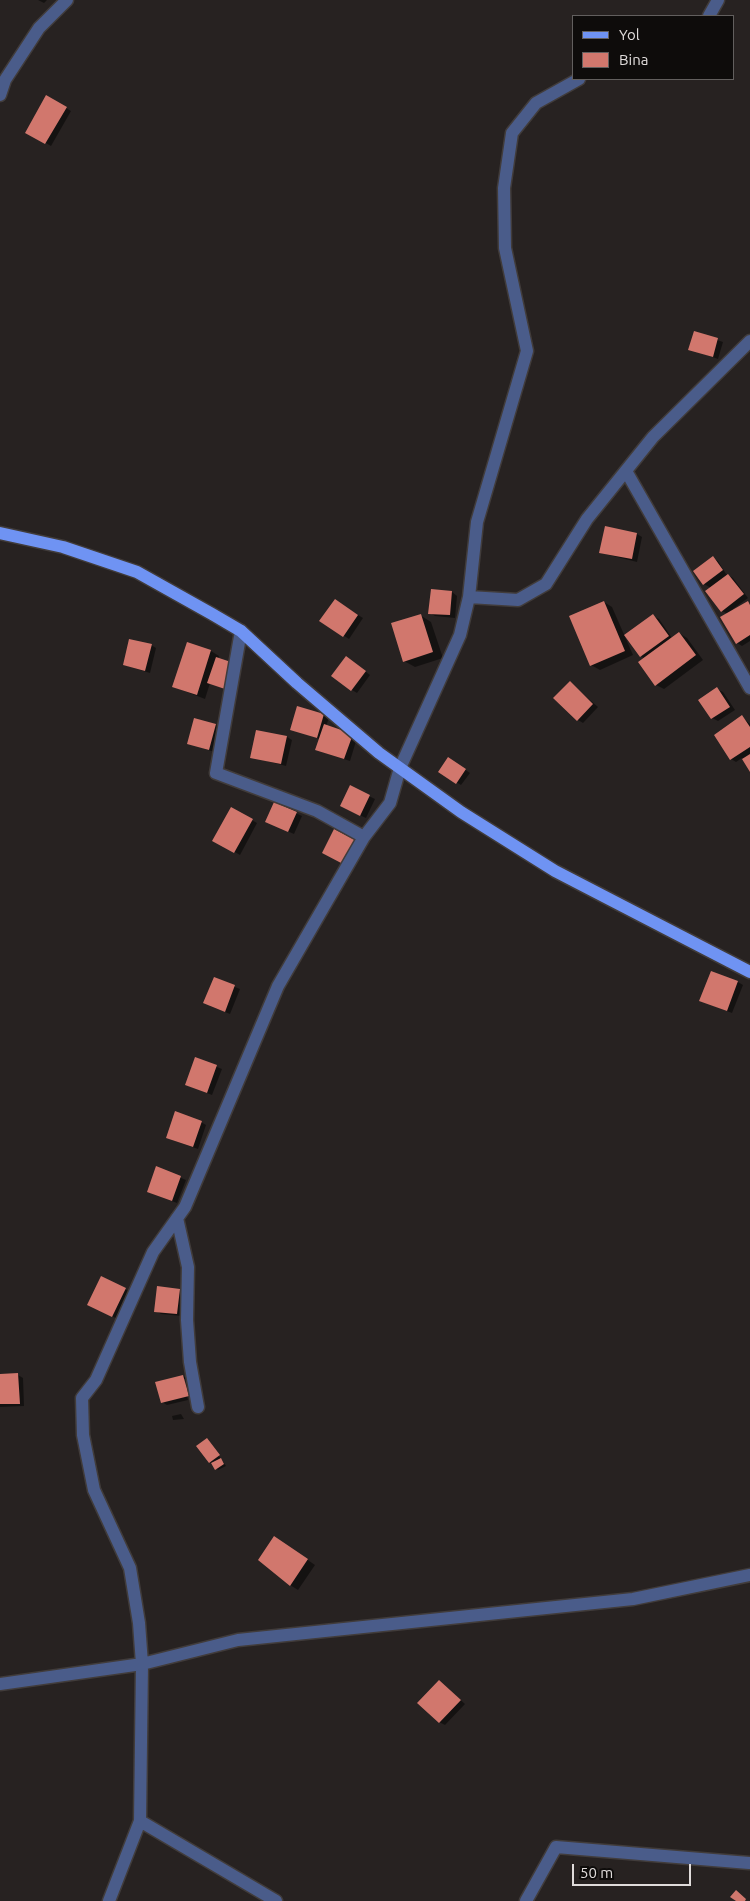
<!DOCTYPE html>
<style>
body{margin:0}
#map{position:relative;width:750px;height:1901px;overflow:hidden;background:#272221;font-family:Ubuntu,sans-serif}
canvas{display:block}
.legend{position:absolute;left:572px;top:15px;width:162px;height:65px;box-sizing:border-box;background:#0e0c0b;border:1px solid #625f5e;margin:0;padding:6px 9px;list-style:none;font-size:15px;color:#e0dcdb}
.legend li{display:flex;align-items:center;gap:10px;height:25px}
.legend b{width:25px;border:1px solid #625f5e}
.scale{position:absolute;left:572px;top:1864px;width:119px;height:22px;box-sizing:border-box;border:2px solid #e0dcdb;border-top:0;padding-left:6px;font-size:15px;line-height:18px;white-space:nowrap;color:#e0dcdb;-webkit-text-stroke:4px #0e0c0b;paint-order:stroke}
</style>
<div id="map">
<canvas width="750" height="1901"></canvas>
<ul class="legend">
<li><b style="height:6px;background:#6f93f3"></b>Yol</li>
<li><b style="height:14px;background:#d1776d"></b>Bina</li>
</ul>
<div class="scale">50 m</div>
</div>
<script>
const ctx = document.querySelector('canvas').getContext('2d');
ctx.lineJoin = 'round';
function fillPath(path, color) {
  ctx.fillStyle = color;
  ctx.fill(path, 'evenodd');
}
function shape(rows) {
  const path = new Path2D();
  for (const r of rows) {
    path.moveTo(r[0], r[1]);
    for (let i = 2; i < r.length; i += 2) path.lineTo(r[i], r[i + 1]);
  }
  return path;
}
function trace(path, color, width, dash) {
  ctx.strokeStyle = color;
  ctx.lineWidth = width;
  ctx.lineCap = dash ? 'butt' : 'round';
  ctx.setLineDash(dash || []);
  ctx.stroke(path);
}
const shadow = shape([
 [38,0,47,0,44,3],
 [47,97,71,111,51,146,27,132],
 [695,332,723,342,718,359,690,349],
 [637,534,642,537,637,562,601,553],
 [713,558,718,561,726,574,733,578,748,598,733,609,734,611,748,603,750,604,750,641,742,646,737,643,728,614,722,611,711,588,704,584],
 [452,592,457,596,455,618,435,616,430,613],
 [604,602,612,607,633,655,600,670,591,665],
 [340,604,363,618,349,639,321,621],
 [420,615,431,622,443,658,415,667,404,661],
 [653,616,659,619,672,638,679,633,687,638,703,660,664,689,656,685,645,659,641,656],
 [188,644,211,651,219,656,218,659,242,668,234,692,210,683,205,699,174,687],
 [151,645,156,648,150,673,124,665],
 [352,661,370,675,357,693,352,690],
 [570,683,598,707,583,723,578,720],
 [717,689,723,692,735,710,718,721,712,718,700,700],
 [298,707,324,715,329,718,326,726,357,738,350,761,322,752,320,739,291,729],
 [742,717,750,724,750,770,742,758,736,762,731,759],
 [216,725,221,728,214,752,188,743],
 [287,737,292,740,286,766,251,757],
 [454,762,470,773,461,785,456,782],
 [350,787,375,799,366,818,346,809],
 [274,803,302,816,294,834,266,822],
 [232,809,257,823,240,855,214,840],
 [214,979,240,989,230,1014,210,1006],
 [738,982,743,985,732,1013,701,1001],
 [196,1059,222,1069,212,1095,186,1085],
 [201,1122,206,1125,198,1149,172,1140],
 [157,1168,186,1180,177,1203,153,1194],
 [102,1278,131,1292,118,1319,94,1308],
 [179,1290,185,1293,182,1316,161,1314,156,1311],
 [0,1375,18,1375,23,1378,24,1406,0,1407],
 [183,1376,188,1379,191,1399,185,1379,183,1379,188,1400,167,1405,162,1402],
 [181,1414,184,1419,173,1420,172,1416],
 [207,1439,226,1466,218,1470,210,1462],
 [283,1543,315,1565,298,1590,290,1585],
 [444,1685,465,1704,445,1725,439,1722]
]);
const building = shape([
 [46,95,67,107,45,144,25,133],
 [694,331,718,338,713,357,688,350],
 [605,526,637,533,632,559,599,553],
 [713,556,723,570,703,585,693,571],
 [728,574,744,594,721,612,705,591],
 [431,589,452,591,450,615,428,614],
 [335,599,358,615,343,637,319,621],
 [604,601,625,651,590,666,569,616],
 [748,601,750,605,750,635,736,644,720,617],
 [421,614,433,652,403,662,391,623],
 [653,614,669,636,640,657,624,635],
 [679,632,696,655,655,686,638,662],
 [129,639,152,644,145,671,123,665],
 [187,642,211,650,197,695,172,687],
 [346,656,366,671,351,691,331,676],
 [216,657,237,664,228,690,207,683],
 [570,681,593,704,577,721,553,698],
 [717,687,730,707,711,719,698,700],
 [297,706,324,714,317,738,290,730],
 [742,715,750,727,750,747,730,760,714,735],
 [194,718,216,724,209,750,187,744],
 [324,724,353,734,344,759,315,750],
 [256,730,287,736,281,764,250,758],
 [750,754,750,772,742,759],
 [448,757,466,769,456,784,438,772],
 [350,785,370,795,360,816,340,806],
 [274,802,297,812,288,832,265,822],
 [231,807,253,819,234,853,212,841],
 [334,829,355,840,343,864,322,853],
 [711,971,738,981,727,1011,699,1001],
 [214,977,235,985,225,1012,203,1003],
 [195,1057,217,1065,207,1093,185,1085],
 [175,1111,202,1121,193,1147,166,1138],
 [156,1166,181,1176,172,1201,147,1192],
 [101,1276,126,1288,112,1317,87,1305],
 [157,1286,180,1289,177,1314,154,1312],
 [18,1373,20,1404,0,1404,0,1374],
 [183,1375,189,1396,161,1403,155,1382],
 [207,1438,220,1455,209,1463,196,1446],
 [221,1458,224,1464,215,1470,211,1463],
 [274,1536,308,1559,290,1586,258,1560],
 [439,1680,461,1700,439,1723,417,1703],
 [736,1890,746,1899,745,1901,736,1901,730,1897]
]);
const minor = shape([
 [709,16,718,0],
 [0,95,5,80,39,28,67,0],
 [626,471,750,688],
 [469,597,518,600,546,584,587,519,653,437,750,341],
 [241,631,216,773,317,811,364,837],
 [177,1218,188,1267,187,1320,190,1362,198,1407],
 [0,1684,142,1664,238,1640,633,1599,750,1575],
 [109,1901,140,1821],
 [276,1901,140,1821,142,1664,139,1623,130,1568,94,1490,83,1435,82,1398,96,1380,153,1252,185,1207,278,986,364,837,390,803,400,768,460,635,469,597,477,522,527,351,505,248,504,188,512,133,536,103,579,79],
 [526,1901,556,1847,749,1863]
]);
const major = shape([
 [0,533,63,547,137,572,212,614,241,631,297,683,379,753,461,812,555,871,750,972]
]);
fillPath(shadow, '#0007');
fillPath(building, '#d1776d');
trace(minor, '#413c3b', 15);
trace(major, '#413c3b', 15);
trace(minor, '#4a5c8a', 12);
trace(major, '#6f93f3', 12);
</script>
